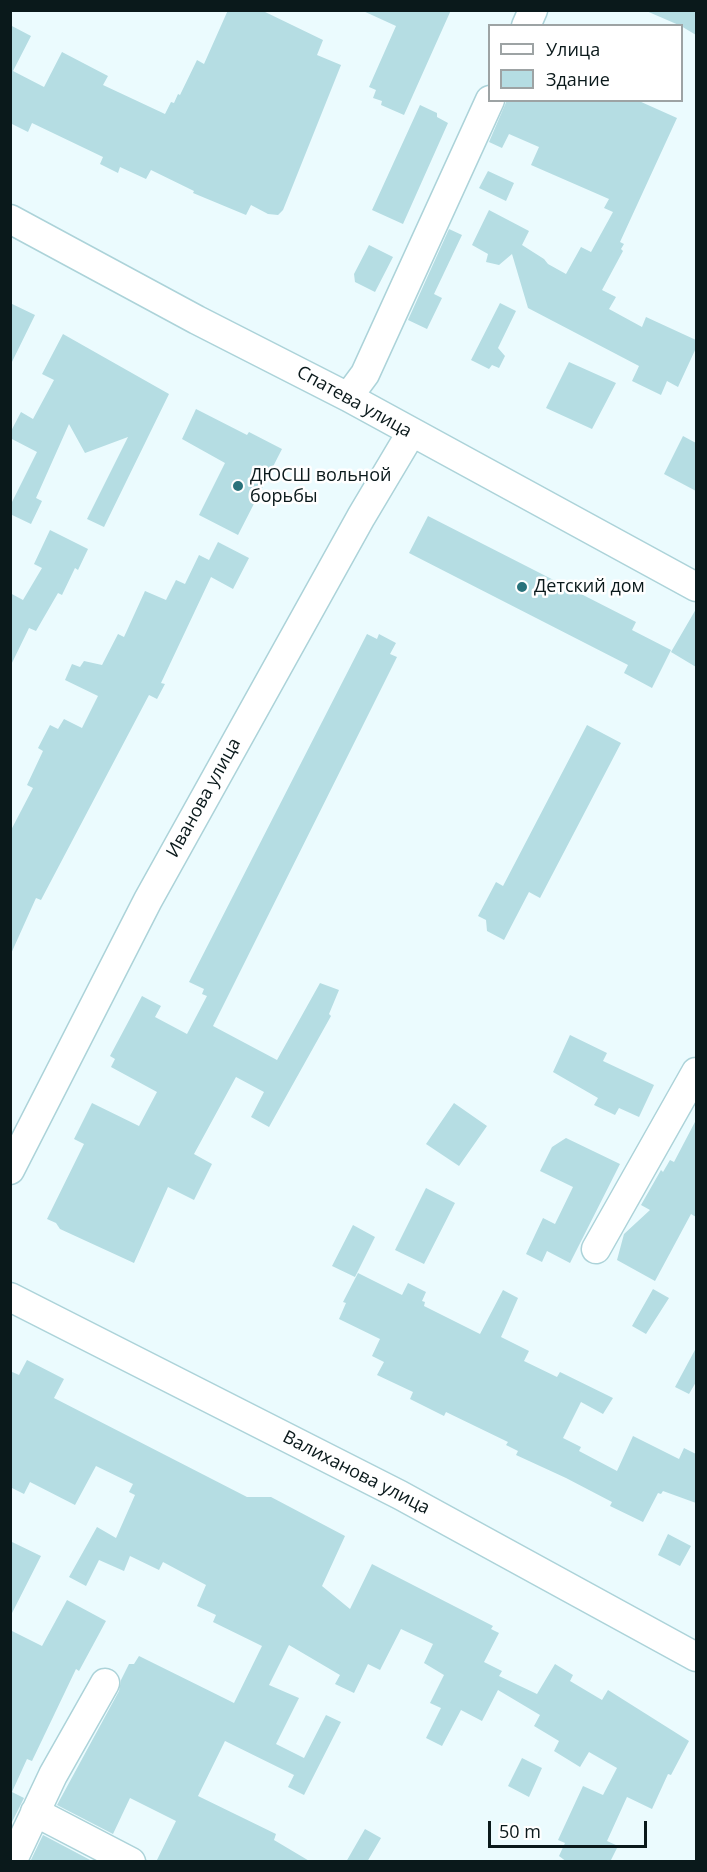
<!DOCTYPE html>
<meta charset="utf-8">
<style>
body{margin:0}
#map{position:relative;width:707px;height:1872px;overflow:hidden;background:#ebfbfe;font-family:"Open Sans",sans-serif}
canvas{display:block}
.frame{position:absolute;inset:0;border:12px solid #0a191b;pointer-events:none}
.legend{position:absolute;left:488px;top:24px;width:195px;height:78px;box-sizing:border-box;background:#fff;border:2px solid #9da3a4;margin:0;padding:8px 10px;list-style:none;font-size:18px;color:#0a191b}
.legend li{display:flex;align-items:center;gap:12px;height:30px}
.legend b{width:30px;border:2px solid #9da3a4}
.scale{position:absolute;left:488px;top:1821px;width:159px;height:27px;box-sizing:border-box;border:3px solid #0a191b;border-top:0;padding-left:8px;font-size:18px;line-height:21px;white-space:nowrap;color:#0a191b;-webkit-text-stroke:4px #fff;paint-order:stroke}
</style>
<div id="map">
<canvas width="707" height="1872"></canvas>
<div class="frame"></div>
<ul class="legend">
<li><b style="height:8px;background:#fff"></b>Улица</li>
<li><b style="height:16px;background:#b5dde3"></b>Здание</li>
</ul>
<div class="scale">50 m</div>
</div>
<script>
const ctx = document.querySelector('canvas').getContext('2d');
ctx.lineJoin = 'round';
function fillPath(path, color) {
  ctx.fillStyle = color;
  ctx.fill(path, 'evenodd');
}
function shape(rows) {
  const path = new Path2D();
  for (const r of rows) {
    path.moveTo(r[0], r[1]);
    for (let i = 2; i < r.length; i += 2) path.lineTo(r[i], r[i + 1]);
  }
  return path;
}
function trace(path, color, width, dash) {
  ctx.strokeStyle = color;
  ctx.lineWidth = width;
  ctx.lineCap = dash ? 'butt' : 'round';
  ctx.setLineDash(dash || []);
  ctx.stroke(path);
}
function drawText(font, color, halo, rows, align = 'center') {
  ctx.font = font + ' "Open Sans",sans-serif';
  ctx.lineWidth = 5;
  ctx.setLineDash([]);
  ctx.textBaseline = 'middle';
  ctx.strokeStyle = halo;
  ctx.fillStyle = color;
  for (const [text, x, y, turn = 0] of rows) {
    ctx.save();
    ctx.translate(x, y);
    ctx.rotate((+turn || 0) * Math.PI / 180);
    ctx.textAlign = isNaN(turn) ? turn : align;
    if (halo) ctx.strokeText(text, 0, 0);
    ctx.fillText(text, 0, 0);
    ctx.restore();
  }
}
const building = shape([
 [228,10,261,10,323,40,317,55,341,65,283,210,278,215,268,214,251,205,246,215,193,193,194,191,151,170,146,179,120,167,118,173,100,164,103,157,32,123,28,132,10,123,10,25,31,36,13,71,44,87,62,52,108,76,103,85,165,114,171,102,174,103,178,94,180,95,197,60,204,64],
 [361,10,451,10,404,115,381,105,382,101,373,98,376,90,369,87,396,26],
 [644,10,696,10,696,35,681,26],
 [507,100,639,101,677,118,620,242,624,244,621,249,623,251,602,290,616,297,609,309,642,327,646,317,696,340,696,348,678,387,667,381,661,395,632,381,639,366,528,308,512,254,499,265,486,262,488,254,472,245,489,210,529,231,522,245,544,259,548,264,566,274,581,247,591,252,613,212,604,208,609,199,531,165,539,147,509,134,502,148,489,142],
 [420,105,437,113,437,117,448,123,403,224,372,210],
 [488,171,514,183,506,201,479,188],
 [449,229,462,235,434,294,442,298,427,329,408,320],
 [369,245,393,257,375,292,355,282,354,274],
 [10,303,35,315,10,366],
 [500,303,516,311,498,348,505,356,499,368,492,365,489,369,471,360],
 [63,334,169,394,104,527,87,519,128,437,85,453,69,424,36,498,42,501,31,524,10,514,10,506,37,452,10,438,10,433,21,412,33,419,54,380,42,374],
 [569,362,616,383,592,429,546,408],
 [196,409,247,435,249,432,282,449,238,535,199,515,225,463,182,439],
 [683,436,696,443,696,491,664,474],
 [428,516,636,622,632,630,671,650,652,688,624,673,628,665,409,553],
 [50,530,88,549,78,570,75,568,62,595,58,593,36,631,29,628,10,667,10,593,23,600,42,568,34,564],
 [218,542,249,558,233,589,211,577,161,683,165,684,157,699,149,695,41,900,36,898,10,956,10,832,33,788,27,785,43,751,38,748,50,725,58,729,64,719,82,728,98,696,65,680,72,664,80,667,84,661,102,665,118,634,124,637,145,591,166,600,176,580,185,584,199,555,209,560],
 [696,609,696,667,671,652],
 [367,634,377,639,379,634,396,643,390,654,397,657,213,1026,277,1060,320,983,339,990,329,1014,331,1016,269,1127,251,1117,264,1092,236,1077,194,1154,212,1164,194,1200,168,1187,134,1263,60,1229,56,1223,47,1219,84,1144,74,1139,92,1103,139,1126,157,1092,111,1067,115,1059,110,1056,142,996,161,1006,155,1017,187,1034,207,996,202,994,204,989,189,982],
 [587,725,621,743,540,898,529,892,504,940,487,931,486,920,478,916,496,882,503,886],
 [570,1035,607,1053,603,1061,654,1085,639,1117,619,1108,615,1115,594,1105,598,1098,553,1072],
 [454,1103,487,1126,459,1166,426,1144],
 [696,1120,696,1217,691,1214,655,1281,617,1260,624,1234,650,1210,641,1205,661,1170,663,1172,670,1160,674,1162],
 [566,1138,620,1164,570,1263,547,1251,542,1262,526,1254,543,1218,555,1224,573,1187,540,1171,552,1147],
 [426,1188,455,1203,424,1264,395,1250],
 [353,1225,375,1237,355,1277,332,1266],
 [358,1273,402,1295,408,1283,426,1292,422,1301,425,1302,424,1306,480,1334,503,1290,518,1298,501,1337,529,1351,524,1361,557,1377,560,1372,613,1398,603,1414,581,1402,563,1438,581,1447,579,1451,617,1471,633,1436,679,1459,684,1448,696,1454,696,1503,663,1491,661,1494,658,1493,643,1522,610,1506,612,1502,566,1478,516,1455,518,1451,506,1445,508,1442,446,1412,444,1416,410,1399,413,1392,377,1375,384,1362,372,1356,380,1339,339,1319,346,1303,343,1302],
 [653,1289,669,1298,646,1334,632,1326],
 [696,1348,696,1382,689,1394,675,1387],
 [27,1360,64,1379,54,1398,247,1497,271,1497,345,1536,322,1586,350,1609,372,1564,493,1626,491,1629,499,1633,484,1662,502,1671,499,1676,537,1694,555,1664,573,1675,570,1681,602,1700,608,1690,689,1741,671,1775,668,1774,652,1809,627,1797,607,1841,618,1846,610,1862,567,1862,559,1856,565,1843,558,1840,583,1786,603,1795,617,1768,589,1752,580,1767,554,1751,559,1741,534,1726,540,1715,498,1690,482,1721,461,1710,442,1746,426,1738,441,1708,430,1703,444,1675,424,1663,433,1644,401,1629,380,1670,368,1664,354,1693,335,1684,340,1675,289,1645,269,1685,299,1698,276,1744,304,1758,326,1715,341,1722,304,1795,288,1787,294,1775,225,1741,198,1796,276,1834,274,1840,311,1862,156,1862,176,1821,130,1798,113,1834,57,1805,119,1691,121,1680,129,1664,134,1664,139,1656,234,1703,262,1646,213,1622,216,1615,197,1606,206,1585,163,1562,159,1570,130,1556,124,1571,99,1560,86,1586,69,1577,97,1527,116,1538,135,1495,129,1492,133,1484,96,1466,75,1505,30,1482,24,1494,10,1487,10,1371,19,1375],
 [668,1534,691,1546,680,1566,658,1555],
 [10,1541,41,1556,10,1617],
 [67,1600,106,1621,79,1671,76,1669,32,1761,27,1759,12,1792,24,1798,10,1826,10,1630,42,1646],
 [522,1758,542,1768,529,1797,508,1786],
 [365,1829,381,1838,367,1862,346,1862],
 [43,1835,94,1862,30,1862]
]);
const minor = shape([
 [526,26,533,10],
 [10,219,197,320,348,397,696,587],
 [348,397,365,374,490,100],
 [10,1170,148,900,361,517,411,433],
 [596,1249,696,1072],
 [10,1297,400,1495,696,1657],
 [35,1812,131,1862],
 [12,1862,53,1775,105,1683]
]);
const markers = [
 [238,486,6,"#29727b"],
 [522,587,6,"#29727b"]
];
const streetNames = [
 ["Спатева улица",354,402,29],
 ["Иванова улица",204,798,-61],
 ["Валиханова улица",356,1473,27]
];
const poiNames = [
 ["ДЮСШ вольной",250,476],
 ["борьбы",250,497],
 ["Детский дом",534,587]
];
fillPath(building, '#b5dde3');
trace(minor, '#acd3d9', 31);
trace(minor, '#fff', 28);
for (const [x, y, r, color] of markers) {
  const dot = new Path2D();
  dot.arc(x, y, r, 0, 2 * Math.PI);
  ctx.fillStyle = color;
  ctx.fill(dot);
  trace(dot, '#fff', 2);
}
drawText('18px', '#0a191b', '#fff', streetNames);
drawText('18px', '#0a191b', '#fff', poiNames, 'left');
</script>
